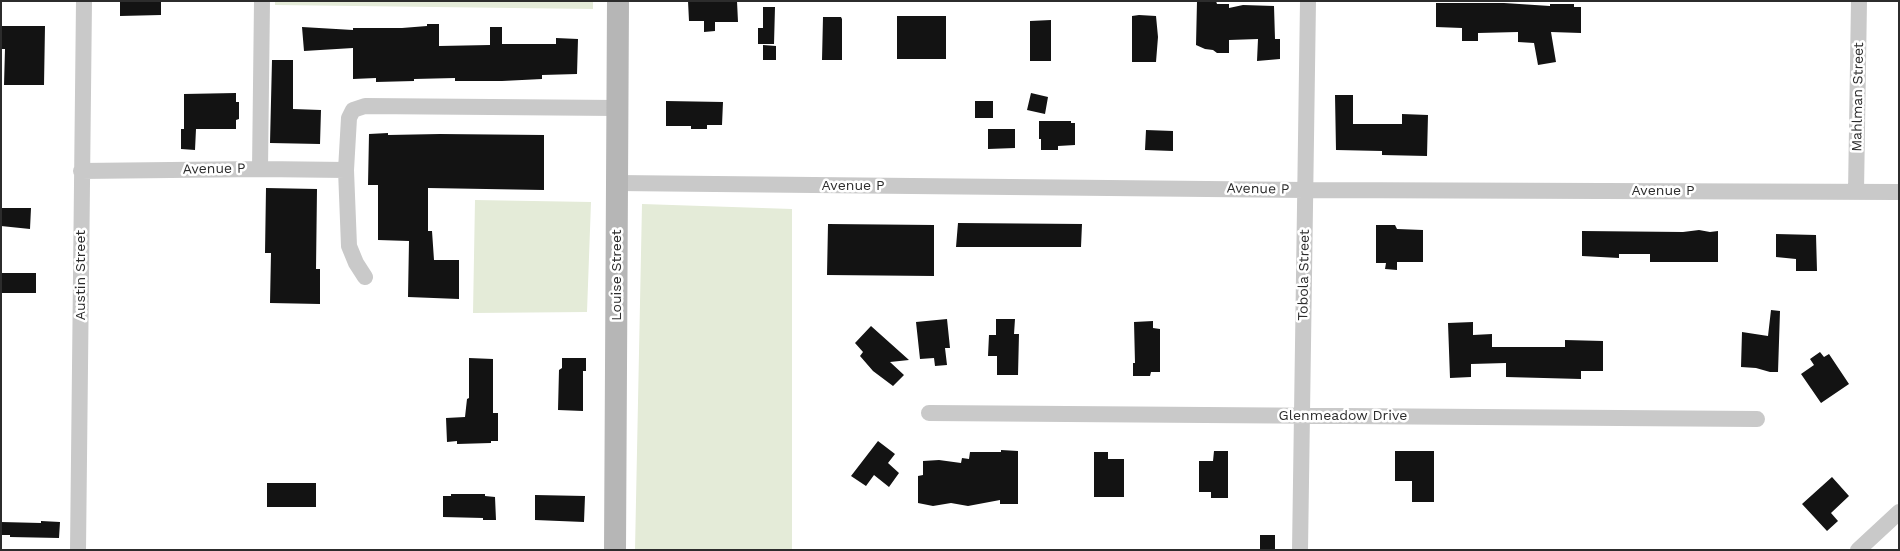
<!DOCTYPE html>
<style>
body{margin:0}
#map{position:relative;width:1900px;height:551px;overflow:hidden;background:#fff;font-family:"Work Sans",sans-serif}
canvas{display:block}
.frame{position:absolute;inset:0;border:2px solid #2c2c2c;pointer-events:none}
</style>
<div id="map">
<canvas width="1900" height="551"></canvas>
<div class="frame"></div>
</div>
<script>
const ctx = document.querySelector('canvas').getContext('2d');
ctx.lineJoin = 'round';
function fillPath(path, color) {
  ctx.fillStyle = color;
  ctx.fill(path, 'evenodd');
}
function shape(rows) {
  const path = new Path2D();
  for (const r of rows) {
    path.moveTo(r[0], r[1]);
    for (let i = 2; i < r.length; i += 2) path.lineTo(r[i], r[i + 1]);
  }
  return path;
}
function trace(path, color, width, dash) {
  ctx.strokeStyle = color;
  ctx.lineWidth = width;
  ctx.lineCap = dash ? 'butt' : 'round';
  ctx.setLineDash(dash || []);
  ctx.stroke(path);
}
function drawText(font, color, halo, rows, align = 'center') {
  ctx.font = font + ' "Work Sans",sans-serif';
  ctx.lineWidth = 5;
  ctx.setLineDash([]);
  ctx.textBaseline = 'middle';
  ctx.strokeStyle = halo;
  ctx.fillStyle = color;
  for (const [text, x, y, turn = 0] of rows) {
    ctx.save();
    ctx.translate(x, y);
    ctx.rotate((+turn || 0) * Math.PI / 180);
    ctx.textAlign = isNaN(turn) ? turn : align;
    if (halo) ctx.strokeText(text, 0, 0);
    ctx.fillText(text, 0, 0);
    ctx.restore();
  }
}
const green = shape([
 [275,1,593,1,593,9,275,5],
 [475,200,591,202,587,312,473,313],
 [642,204,792,209,792,550,635,550]
]);
const building = shape([
 [120,1,161,1,161,15,120,16],
 [688,1,737,1,738,22,715,22,715,31,704,32,704,21,689,21],
 [1197,1,1216,1,1217,4,1229,4,1229,8,1243,5,1274,6,1275,39,1280,39,1280,59,1257,61,1258,39,1229,40,1229,53,1217,53,1213,50,1205,49,1196,45],
 [1436,3,1504,3,1550,6,1550,4,1574,4,1574,7,1581,7,1581,33,1551,32,1556,62,1538,65,1534,43,1518,42,1518,32,1478,33,1478,41,1462,41,1462,28,1436,27],
 [763,7,775,7,774,44,758,44,758,28,763,28],
 [1139,15,1156,16,1158,37,1156,62,1132,62,1132,16],
 [897,16,946,16,946,59,897,59],
 [823,17,841,17,842,19,842,60,822,60],
 [1051,20,1051,61,1030,61,1030,21],
 [427,24,439,24,439,46,490,45,490,27,502,27,502,44,556,44,556,38,578,39,577,74,542,75,542,79,502,81,455,81,455,78,414,79,414,81,376,82,376,78,353,79,353,48,304,51,302,27,353,30,353,28,402,28,427,26],
 [1,26,45,26,44,85,4,85,5,49,1,49],
 [763,45,776,46,776,60,763,60],
 [272,60,293,60,293,109,321,110,320,144,270,143],
 [236,93,236,102,239,102,239,119,236,120,236,129,196,129,195,150,181,149,181,129,184,129,184,94],
 [1031,93,1048,97,1045,114,1027,110],
 [1335,95,1353,95,1353,124,1402,124,1402,114,1428,115,1427,156,1382,155,1382,151,1336,150],
 [666,101,723,102,722,125,707,125,707,129,691,129,691,126,666,126],
 [975,101,993,101,993,118,975,118],
 [1039,121,1071,121,1071,123,1075,123,1075,145,1058,146,1058,150,1041,150,1041,139,1039,139],
 [988,129,1015,129,1015,148,988,149],
 [1146,130,1173,131,1173,151,1145,150],
 [388,133,388,135,440,134,544,135,544,190,428,188,428,231,432,231,434,260,459,260,459,299,408,297,409,241,378,240,378,185,368,185,369,134],
 [266,188,317,189,316,269,320,269,320,304,270,303,271,253,265,253],
 [1,208,31,208,30,229,1,226],
 [958,223,1082,224,1081,247,956,247],
 [828,224,934,225,934,276,827,275],
 [1376,225,1395,225,1397,229,1423,230,1423,262,1397,262,1397,270,1385,269,1386,263,1376,263],
 [1699,230,1710,232,1718,231,1718,262,1650,262,1650,254,1619,254,1619,258,1582,256,1582,231,1683,232],
 [1776,234,1816,235,1817,271,1796,271,1796,259,1776,257],
 [1,273,36,273,36,293,1,293],
 [1771,310,1780,311,1778,372,1770,372,1756,368,1741,367,1742,332,1768,336],
 [947,319,950,348,945,348,947,365,935,366,934,358,920,359,916,322],
 [996,319,1015,319,1014,334,1019,334,1018,375,997,375,997,356,988,356,989,335,996,335],
 [1153,321,1153,328,1160,329,1160,372,1151,372,1150,376,1133,376,1133,363,1135,363,1134,322],
 [1473,322,1473,335,1492,334,1492,347,1565,347,1565,340,1603,341,1603,371,1581,371,1581,379,1506,377,1506,363,1471,364,1471,377,1450,378,1448,323],
 [871,326,909,360,890,362,904,375,893,386,873,371,860,356,863,352,855,343],
 [1820,352,1824,357,1829,354,1849,384,1821,403,1801,374,1814,365,1810,359],
 [469,358,493,359,493,413,498,413,498,441,491,441,491,443,457,444,457,441,447,442,446,418,465,417,467,399,469,398],
 [562,358,586,358,586,371,583,371,583,411,558,410,559,370,562,368],
 [878,441,895,454,888,463,899,473,889,487,874,475,866,486,851,476],
 [1001,450,1018,451,1018,504,1000,504,1000,500,968,506,951,503,933,506,918,503,918,476,923,475,923,461,939,460,961,463,962,458,969,459,970,452,1001,452],
 [1214,451,1228,451,1228,498,1211,498,1211,492,1199,492,1199,461,1213,461],
 [1395,451,1434,451,1434,502,1412,502,1412,481,1395,481],
 [1094,452,1108,452,1108,459,1124,459,1124,497,1094,497],
 [1832,477,1849,496,1831,513,1838,521,1827,531,1802,504],
 [267,483,316,483,316,507,267,507],
 [451,494,485,494,485,496,495,497,496,520,483,520,483,518,443,517,443,496,451,496],
 [535,495,585,496,584,522,535,520],
 [41,521,60,522,59,538,10,537,10,535,1,535,1,522,41,523],
 [1260,535,1275,535,1275,550,1260,550]
]);
const street = shape([
 [260,169,262,1],
 [81,171,260,169,346,170],
 [617,183,1305,190,1899,192],
 [1856,192,1859,1],
 [365,277,356,263,349,246,346,170,349,118,353,110,365,106,617,108],
 [929,413,1757,419],
 [78,550,84,1],
 [1300,550,1308,1],
 [1858,550,1899,512]
]);
const secondary = shape([
 [615,550,618,1]
]);
const streetNames = [
 ["Mahlman Street",1858,97,-89],
 ["Avenue P",214,169,-1],
 ["Avenue P",853,186],
 ["Avenue P",1258,189,1],
 ["Avenue P",1663,191],
 ["Austin Street",81,275,-90],
 ["Louise Street",617,275,-90],
 ["Tobola Street",1304,275,-89],
 ["Glenmeadow Drive",1343,416]
];
fillPath(green, '#e4ebd8');
fillPath(building, '#131313');
trace(street, '#c9c9c9', 16);
trace(secondary, '#b6b6b6', 22);
drawText('14px', '#2c2c2c', '#fff', streetNames);
</script>
